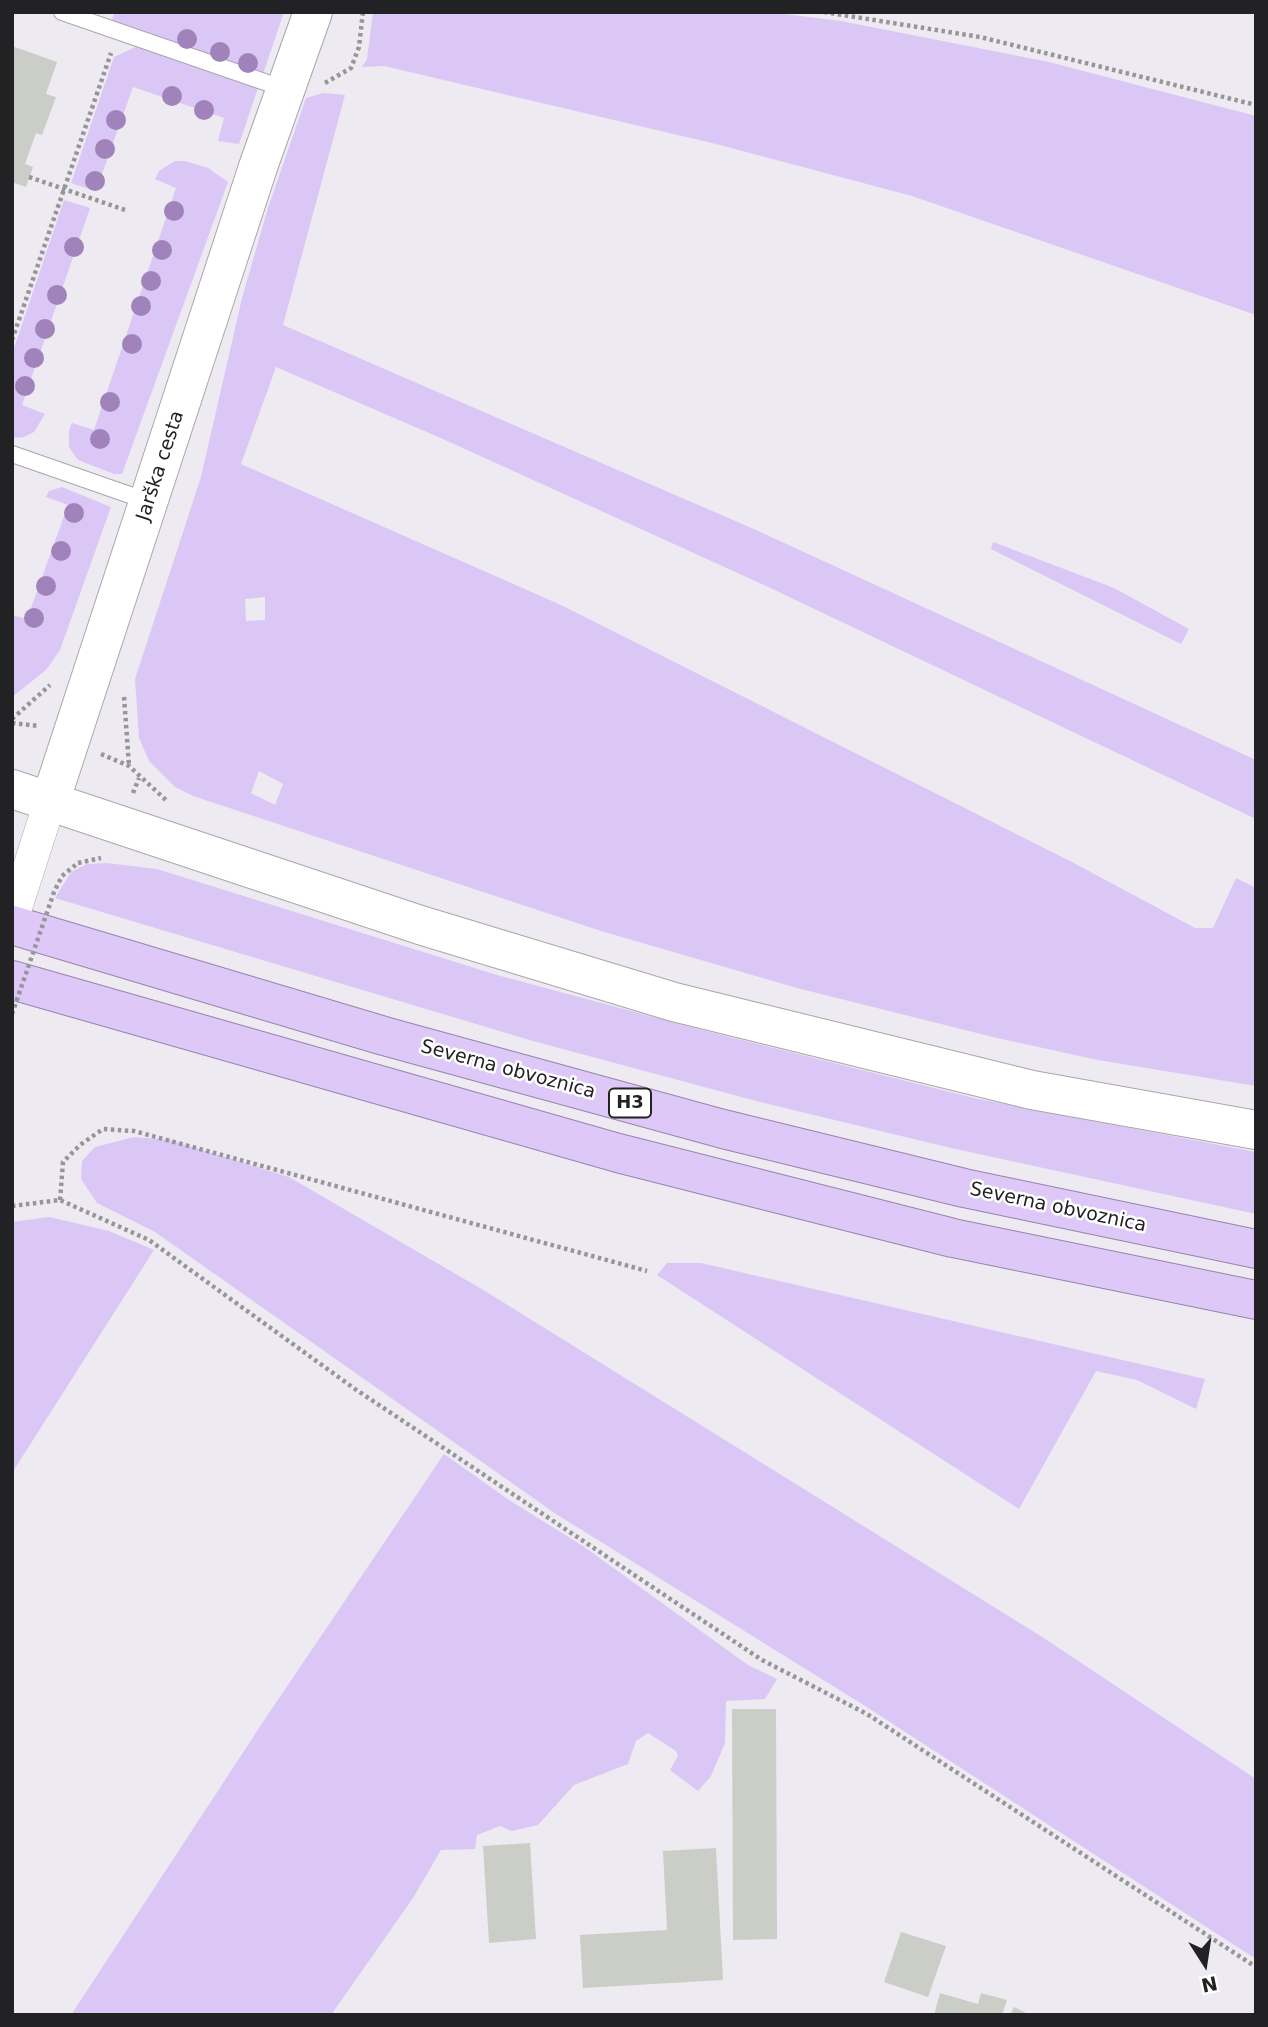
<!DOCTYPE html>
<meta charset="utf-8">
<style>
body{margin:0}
#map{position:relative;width:1268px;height:2027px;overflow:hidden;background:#edeaf1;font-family:"DejaVu Sans",sans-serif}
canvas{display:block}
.frame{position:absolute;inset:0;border:14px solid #222123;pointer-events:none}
.north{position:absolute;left:1170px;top:1929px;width:70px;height:70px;-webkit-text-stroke:5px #fff;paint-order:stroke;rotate:168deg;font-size:19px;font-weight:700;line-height:28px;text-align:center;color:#222123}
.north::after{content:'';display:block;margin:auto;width:24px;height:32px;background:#222123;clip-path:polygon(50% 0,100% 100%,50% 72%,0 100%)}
</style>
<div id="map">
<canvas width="1268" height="2027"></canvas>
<div class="frame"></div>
<div class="north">N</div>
</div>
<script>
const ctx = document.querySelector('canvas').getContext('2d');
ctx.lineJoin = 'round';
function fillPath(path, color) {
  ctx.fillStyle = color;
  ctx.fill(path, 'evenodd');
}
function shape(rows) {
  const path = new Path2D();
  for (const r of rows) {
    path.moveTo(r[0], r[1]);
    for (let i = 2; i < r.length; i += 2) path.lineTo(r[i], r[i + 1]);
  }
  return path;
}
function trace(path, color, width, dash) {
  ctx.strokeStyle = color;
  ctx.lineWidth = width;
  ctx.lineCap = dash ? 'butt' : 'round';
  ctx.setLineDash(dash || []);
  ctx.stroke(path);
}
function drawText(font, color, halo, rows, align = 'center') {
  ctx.font = font + ' "DejaVu Sans",sans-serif';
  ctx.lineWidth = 5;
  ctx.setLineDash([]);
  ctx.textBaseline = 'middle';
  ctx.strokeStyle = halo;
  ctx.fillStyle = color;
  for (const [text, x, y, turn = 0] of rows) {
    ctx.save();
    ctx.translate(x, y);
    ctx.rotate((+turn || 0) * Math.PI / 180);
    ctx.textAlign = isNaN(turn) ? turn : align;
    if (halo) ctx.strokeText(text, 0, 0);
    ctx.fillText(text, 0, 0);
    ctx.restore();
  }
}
const green = shape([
 [115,12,284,12,263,74,111,22],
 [373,12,768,12,841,21,1049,62,1256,116,1256,315,912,196,716,144,384,66,362,67,367,59],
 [138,46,258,88,239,144,218,141,224,118,133,87,96,191,71,183,114,57],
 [323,93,345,95,283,325,756,530,1256,760,1256,819,764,585,443,439,276,367,241,464,561,605,1072,862,1195,928,1213,928,1236,878,1256,888,1256,1086,1098,1060,997,1038,797,988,601,931,193,796,175,787,149,761,139,738,135,679,201,477,242,298,268,208,306,98],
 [265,597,265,620,246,621,245,599],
 [259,771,283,784,275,805,251,793],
 [175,161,185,161,208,168,228,182,122,474,114,474,78,460,69,447,69,431,72,423,94,430,176,188,155,179,159,171],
 [64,200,90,208,22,405,45,414,34,432,24,437,12,438,12,354],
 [62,487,111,507,60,650,46,670,12,697,12,615,27,619,68,505,46,497,49,491],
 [993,542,1114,588,1189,629,1181,644,991,549],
 [107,863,157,869,497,975,706,1031,974,1098,1256,1152,1256,1214,951,1148,760,1102,533,1041,55,898,71,872,87,864],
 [134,1137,170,1140,289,1177,485,1291,1039,1635,1256,1779,1256,1959,862,1704,556,1514,155,1232,97,1203,81,1179,82,1161,95,1147],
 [49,1217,109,1231,154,1250,12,1473,12,1222],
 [667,1263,701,1263,1205,1379,1196,1409,1137,1380,1096,1371,1019,1509,657,1275],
 [444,1454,509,1500,583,1546,748,1665,777,1679,765,1699,726,1701,725,1743,711,1776,698,1791,670,1770,678,1756,676,1751,648,1733,636,1741,628,1764,574,1785,538,1825,512,1831,500,1826,477,1835,475,1849,441,1850,413,1898,331,2015,71,2015,265,1719]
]);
const building = shape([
 [12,46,57,62,46,94,56,97,42,135,36,133,25,164,33,167,26,187,12,182],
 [732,1709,776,1709,777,1939,733,1940],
 [530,1843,536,1939,489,1943,483,1846],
 [716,1848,723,1980,583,1988,580,1935,667,1930,663,1851],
 [901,1932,946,1946,928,1997,884,1982],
 [940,1993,978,2004,981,1993,1007,2000,1002,2015,934,2015],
 [1014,2007,1030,2015,1010,2015]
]);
const path = shape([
 [824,12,980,37,1256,105],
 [325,83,351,68,359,47,363,12],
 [29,177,128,211],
 [12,340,111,53],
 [124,697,129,765],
 [12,719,50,685],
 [12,723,39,726],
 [101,754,129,766,167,801],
 [133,793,139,778],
 [78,863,101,858],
 [60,1200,63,1162,80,1145,103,1129,134,1131,647,1271],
 [12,1206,60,1200,149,1240,355,1389,762,1660,867,1714,1256,1967]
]);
const service = shape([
 [62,12,285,89],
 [12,454,150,502]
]);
const minor = shape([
 [12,920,50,802]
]);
const tertiary = shape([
 [12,789,420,925,674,1002,1032,1090,1256,1130],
 [50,802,258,167,313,12]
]);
const trunk = shape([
 [12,925,384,1036,723,1129,964,1188,1256,1249],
 [12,980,618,1153,953,1238,1256,1300]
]);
const pathBridge = shape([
 [12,1014,54,892,62,876,78,863]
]);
const trees = [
 [187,39],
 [220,52],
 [248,63],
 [172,96],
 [204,110],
 [116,120],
 [105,149],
 [95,181],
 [174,211],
 [74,247],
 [162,250],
 [151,281],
 [57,295],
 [141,306],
 [45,329],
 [132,344],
 [34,358],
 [25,386],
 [110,402],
 [100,439],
 [74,513],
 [61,551],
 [46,586],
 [34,618]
];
const shields = [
 [630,1103,42]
];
const shieldNames = [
 ["H3",630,1103]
];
const streetNames = [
 ["Jarška cesta",161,466,-72],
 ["Severna obvoznica",508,1070,15],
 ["Severna obvoznica",1058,1208,12]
];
fillPath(green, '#dbc7f5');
fillPath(building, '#cbcec7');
trace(service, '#a9a6ac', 18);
trace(minor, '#a9a6ac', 33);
trace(tertiary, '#a9a6ac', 40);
trace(trunk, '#9685ac', 40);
trace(path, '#97959a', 4.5, [3.5, 3.5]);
trace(service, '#fff', 16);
trace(minor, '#fff', 32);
trace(tertiary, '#fff', 38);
trace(trunk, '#dec8f7', 38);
trace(pathBridge, '#97959a', 4.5, [3.5, 3.5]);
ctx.fillStyle = '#a183bb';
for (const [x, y] of trees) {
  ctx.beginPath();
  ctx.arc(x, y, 10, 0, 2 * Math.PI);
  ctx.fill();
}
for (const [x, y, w] of shields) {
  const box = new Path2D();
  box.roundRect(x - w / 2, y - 14.5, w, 29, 5);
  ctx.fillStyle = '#fff';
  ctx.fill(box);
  trace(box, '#222123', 2);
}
drawText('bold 18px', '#222123', null, shieldNames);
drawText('19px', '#222123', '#fff', streetNames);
</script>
